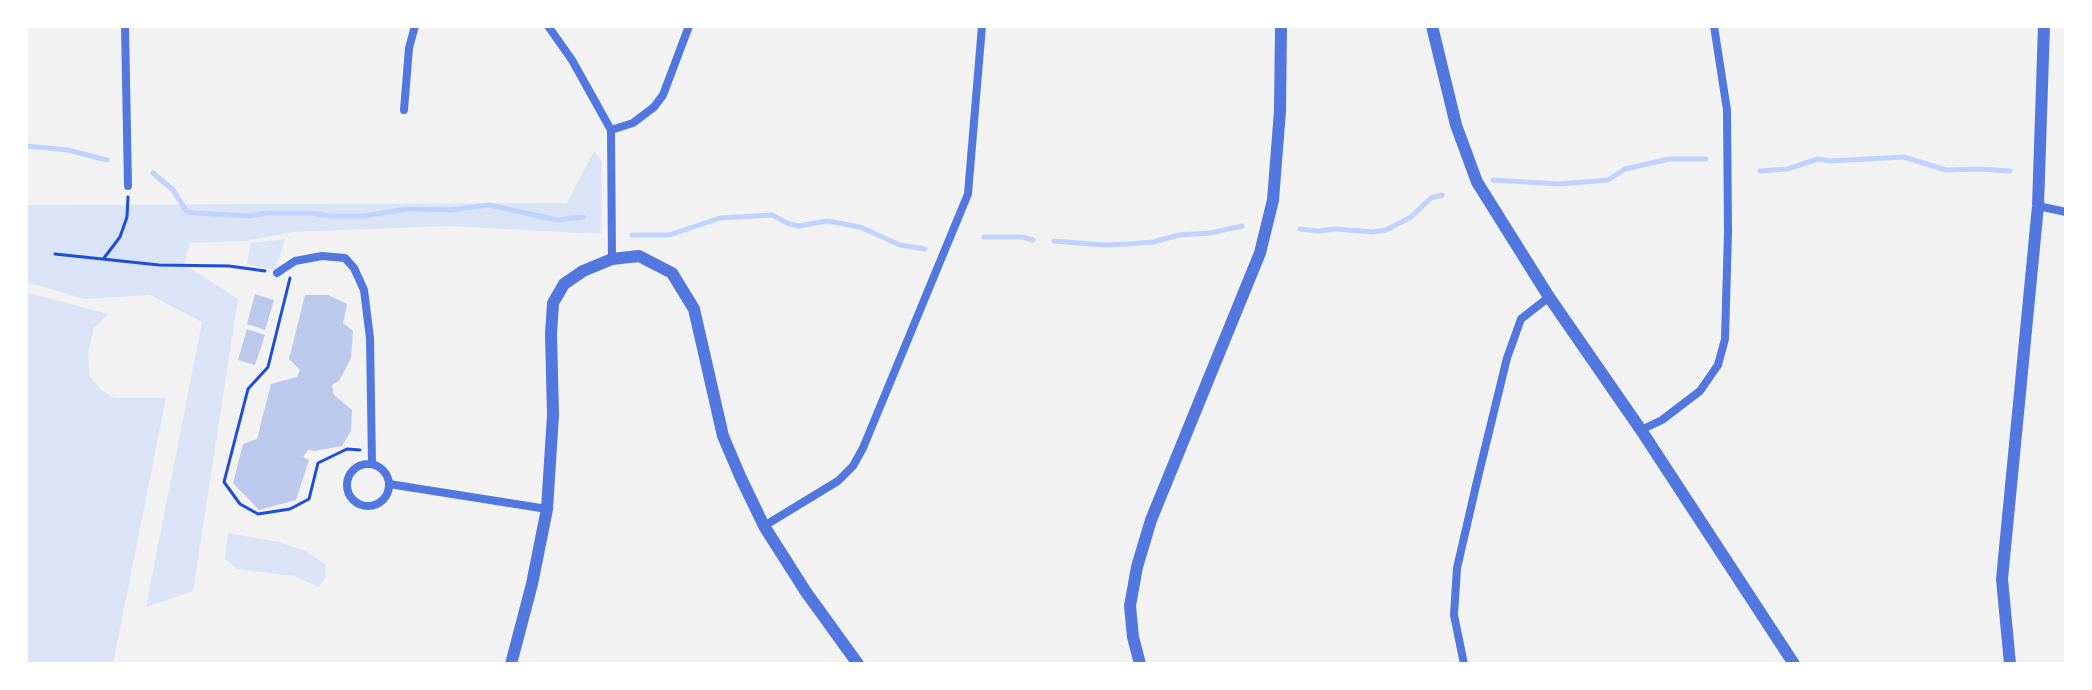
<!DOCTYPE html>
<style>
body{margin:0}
#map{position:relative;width:2092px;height:690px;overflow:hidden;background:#f2f2f2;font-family:"Golos Text",sans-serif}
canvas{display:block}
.frame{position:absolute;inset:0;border:28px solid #fff;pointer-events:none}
</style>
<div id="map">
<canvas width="2092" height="690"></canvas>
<div class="frame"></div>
</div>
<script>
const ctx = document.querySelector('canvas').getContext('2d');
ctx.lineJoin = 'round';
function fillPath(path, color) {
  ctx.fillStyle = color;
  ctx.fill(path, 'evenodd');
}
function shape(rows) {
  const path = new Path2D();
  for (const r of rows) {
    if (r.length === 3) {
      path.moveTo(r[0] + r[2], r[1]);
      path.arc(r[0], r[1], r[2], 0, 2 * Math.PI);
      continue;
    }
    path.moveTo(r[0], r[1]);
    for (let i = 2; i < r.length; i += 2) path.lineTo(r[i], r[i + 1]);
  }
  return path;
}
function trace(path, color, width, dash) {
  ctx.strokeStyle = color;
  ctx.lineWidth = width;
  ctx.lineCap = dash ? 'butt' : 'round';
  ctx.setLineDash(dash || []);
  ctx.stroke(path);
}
const green = shape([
 [594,151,602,162,601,234,447,226,292,232,246,241,190,243,184,264,238,299,193,591,146,607,202,322,150,295,85,299,26,282,26,205,567,203],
 [285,239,275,270,247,264,251,243],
 [26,292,108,314,94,328,88,352,89,375,100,389,114,398,166,398,113,664,26,664],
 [228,533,278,542,306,551,326,565,325,578,319,587,294,576,237,569,225,559]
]);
const stream = shape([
 [26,146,68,150,107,160],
 [1760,171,1787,169,1818,159,1830,161,1904,157,1946,170,1978,169,2010,171],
 [153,173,173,190,187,212,195,213,249,216,267,213,311,213,330,216,365,216,405,209,450,210,489,205,557,220,583,217],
 [1493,180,1560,184,1608,180,1625,169,1669,159,1706,159],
 [1300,229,1319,231,1335,229,1373,232,1386,230,1411,217,1431,198,1442,195],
 [632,235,669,235,720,218,772,215,789,224,799,226,827,221,860,227,900,245,925,249],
 [984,237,1022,237,1033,240],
 [1054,241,1104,245,1128,244,1153,242,1179,235,1210,233,1242,226]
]);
const building = shape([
 [255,294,274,300,265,330,247,324],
 [305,295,328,295,347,304,343,323,353,331,351,358,339,381,332,385,334,395,352,410,351,431,342,446,315,451,308,450,303,457,309,460,296,500,259,510,233,483,243,444,257,439,271,384,297,377,300,370,289,359],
 [247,329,265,335,255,365,238,360]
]);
const path = shape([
 [55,254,159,265,229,266,265,271],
 [104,258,120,237,127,217,128,197],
 [290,278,268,367,248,389,224,482,240,504,258,514,290,509,309,499,318,463,347,449,360,450]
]);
const minor = shape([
 [125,26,128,186],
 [548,26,572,60,611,130],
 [404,110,409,48,415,26],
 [611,130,633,123,654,107,663,95,689,26],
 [611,130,612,259],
 [2038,206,2066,212],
 [277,273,295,261,322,256,345,258,354,268,364,290,370,338,372,464],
 [1641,430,1662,420,1700,391,1718,365,1725,339,1728,232,1727,110,1714,26],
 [368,485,21],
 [389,484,547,509],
 [764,526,838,481,853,466,863,448,968,194,982,26],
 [1464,664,1454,615,1457,568,1478,477,1507,358,1521,319,1549,297]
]);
const tertiary = shape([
 [1432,26,1456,125,1477,182,1549,297,1641,430,1794,664],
 [511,664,532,584,547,509,553,415,551,334,553,303,564,284,583,271,612,259,639,256,672,273,694,309,723,436,740,476,764,526,806,592,858,664],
 [1140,664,1133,637,1130,606,1137,567,1151,520,1260,253,1273,200,1280,111,1281,26],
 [2010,664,2002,579,2038,206,2044,26]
]);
fillPath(green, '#dbe4f7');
trace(stream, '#bfd3fe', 5);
fillPath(building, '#bdc9ec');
trace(path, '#1d4ed8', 3);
trace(minor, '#5277de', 8);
trace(tertiary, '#5277de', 12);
</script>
